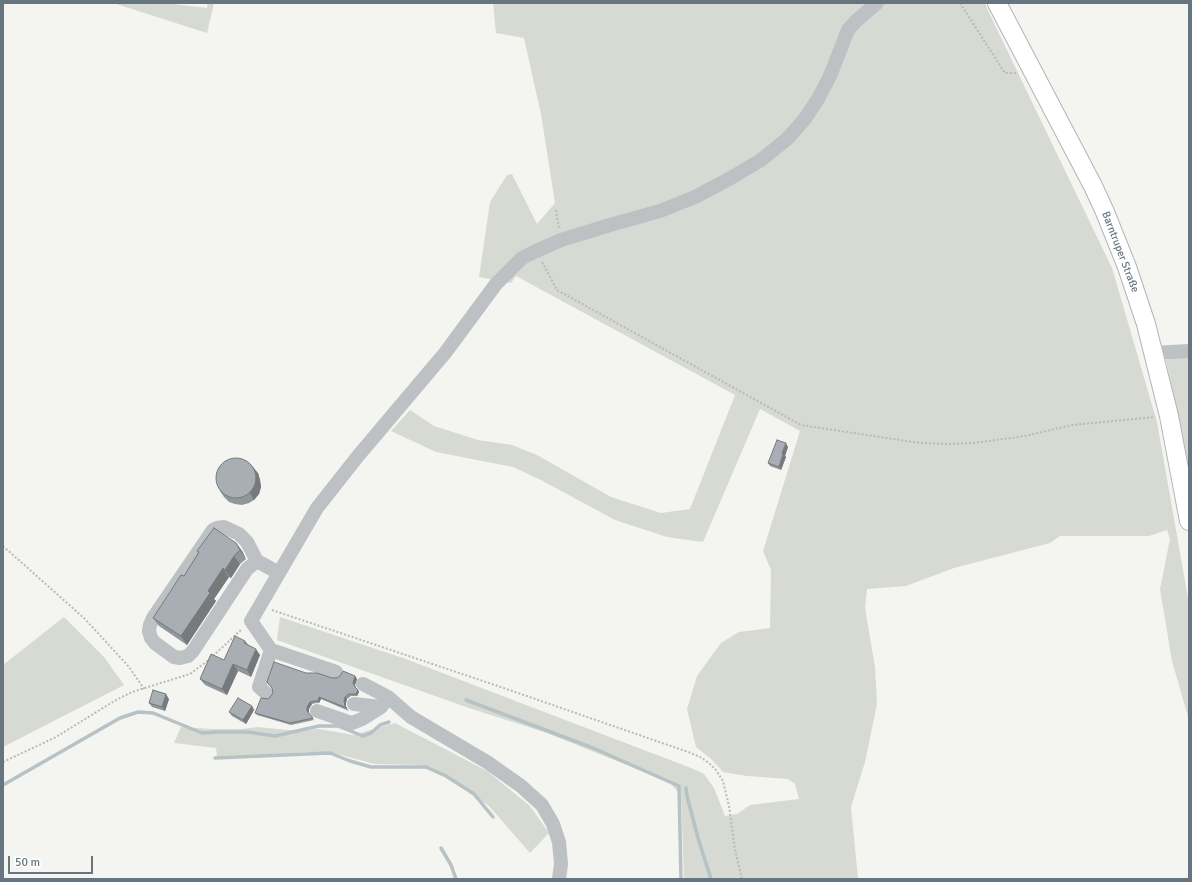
<!DOCTYPE html>
<meta charset="utf-8">
<style>
body{margin:0}
#map{position:relative;width:1192px;height:882px;overflow:hidden;background:#f4f4f1;font-family:Signika,sans-serif}
canvas{display:block}
.frame{position:absolute;inset:0;border:4px solid #66757f;pointer-events:none}
.scale{position:absolute;left:8px;top:856px;width:85px;height:18px;box-sizing:border-box;border:2px solid #66757f;border-top:0;padding-left:5px;font-size:12px;line-height:14px;white-space:nowrap;color:#66757f;-webkit-text-stroke:3px #fff;paint-order:stroke}
</style>
<div id="map">
<canvas width="1192" height="882"></canvas>
<div class="frame"></div>
<div class="scale">50 m</div>
</div>
<script>
const ctx = document.querySelector('canvas').getContext('2d');
ctx.lineJoin = 'round';
function fillPath(path, color) {
  ctx.fillStyle = color;
  ctx.fill(path, 'evenodd');
}
function shape(rows) {
  const path = new Path2D();
  for (const r of rows) {
    if (r.length === 3) {
      path.moveTo(r[0] + r[2], r[1]);
      path.arc(r[0], r[1], r[2], 0, 2 * Math.PI);
      continue;
    }
    path.moveTo(r[0], r[1]);
    for (let i = 2; i < r.length; i += 2) path.lineTo(r[i], r[i + 1]);
  }
  return path;
}
function trace(path, color, width, dash) {
  ctx.strokeStyle = color;
  ctx.lineWidth = width;
  ctx.lineCap = dash ? 'butt' : 'round';
  ctx.setLineDash(dash || []);
  ctx.stroke(path);
}
function drawText(font, color, halo, rows, align = 'center') {
  ctx.font = font + ' Signika,sans-serif';
  ctx.lineWidth = 4;
  ctx.setLineDash([]);
  ctx.textBaseline = 'middle';
  ctx.strokeStyle = halo;
  ctx.fillStyle = color;
  for (const [text, x, y, turn = 0] of rows) {
    ctx.save();
    ctx.translate(x, y);
    ctx.rotate((+turn || 0) * Math.PI / 180);
    ctx.textAlign = isNaN(turn) ? turn : align;
    if (halo) ctx.strokeText(text, 0, 0);
    ctx.fillText(text, 0, 0);
    ctx.restore();
  }
}
const green = shape([
 [113,3,163,3,207,8,208,3,214,3,207,33],
 [493,3,985,3,991,17,1112,268,1157,422,1189,604,1189,720,1172,661,1160,589,1170,539,1167,530,1149,536,1060,536,1050,543,954,568,906,586,867,589,865,608,875,667,877,704,865,762,851,807,858,879,684,879,681,795,669,782,547,733,469,708,277,640,280,617,403,658,691,768,704,774,714,788,725,816,737,814,750,805,799,799,795,784,788,779,747,776,723,772,711,759,696,747,687,709,697,676,721,643,739,632,770,628,771,570,763,551,800,431,760,409,703,542,667,537,615,520,541,480,513,467,436,452,391,431,410,410,434,426,478,440,512,445,537,455,611,497,661,513,690,509,735,395,516,276,511,283,479,277,490,202,507,175,512,174,537,224,555,203,541,114,524,38,496,33],
 [1189,356,1189,467,1166,360,1173,357],
 [64,617,104,657,124,685,3,747,3,665],
 [395,723,487,771,530,806,549,833,530,853,489,806,439,772,421,765,374,764,334,753,308,752,267,755,217,756,216,748,174,743,181,727,211,729,242,729,258,727,298,731,319,729,353,735]
]);
const stream = shape([
 [466,700,593,748,679,786,681,879],
 [215,758,330,753,350,761,371,767,426,767,446,776,474,794,493,817],
 [3,785,120,718,138,712,153,713,202,733,218,732,248,732,275,736,319,726,338,726,363,736,371,733,380,725,389,722],
 [686,788,687,796,698,838,711,879],
 [441,848,451,865,456,879]
]);
const path = shape([
 [960,3,1005,73,1018,73],
 [556,210,559,229],
 [542,262,557,290,801,425,920,443,949,444,974,443,1025,436,1072,425,1155,417],
 [3,546,85,619,129,667,144,689],
 [272,610,492,684,691,753,702,758,710,764,716,770,723,781,729,806,735,850,742,879],
 [213,656,242,629],
 [3,762,56,737,116,700,132,692,190,674,210,659]
]);
const minor = shape([
 [1153,353,1189,351],
 [257,561,247,542,239,534,224,527,217,528,213,530,153,618,150,625,149,631,151,638,155,643,174,657,180,658,188,656,193,651,247,569,257,561,279,573],
 [336,672,271,650,251,621,317,508,358,456,445,353,496,284,522,258,536,251,561,240,610,225,660,211,695,197,729,179,761,160,787,139,804,120,818,99,830,76,848,30,856,21,877,3],
 [363,684,388,697,411,717,487,762,521,786,542,805,553,824,559,842,561,864,559,879],
 [266,693,259,687,271,650],
 [354,704,381,707,384,703],
 [317,711,352,723,362,719,381,707]
]);
const major = shape([
 [997,3,1093,186,1105,212,1127,267,1146,324,1169,416,1189,521]
]);
const wall = shape([
 [788,447,785,456,786,457,781,470,770,466,768,463],
 [258,473,260,480,261,487,259,494,254,500,249,503,242,505,235,504,229,502,224,497,220,491],
 [236,543,242,551,246,559,240,564,231,578,229,577,214,599,216,601,187,645,159,626,153,618,184,576,198,553,197,551],
 [249,646,260,655,251,677,238,671,227,695,205,685,200,679,224,660],
 [306,673,332,678,355,676,357,679,355,685,356,688,359,692,357,696,351,696,347,699,346,703,346,707,349,711,321,699,319,703,316,703,312,704,309,709,309,713,314,720,291,725,257,715,255,713,268,699,271,696,273,693,272,688,267,682],
 [169,699,165,711,152,707,149,703],
 [252,706,254,710,246,724,232,716,229,712]
]);
const shadedWall = shape([
 [786,443,788,447,785,456,786,457,781,470,779,467,782,453],
 [253,467,258,473,260,480,261,487,259,494,254,500,250,493],
 [236,543,242,551,246,559,240,550],
 [234,556,240,564,231,578,225,570],
 [223,568,229,577,214,599,216,601,187,645,181,636,208,591],
 [245,641,250,647,244,643],
 [256,649,260,655,251,677,247,670],
 [233,664,238,671,227,695,222,689],
 [355,676,357,679,355,685,356,689,353,683],
 [358,690,359,692,357,696,356,694],
 [166,694,169,699,165,711,162,707],
 [319,697,321,699,319,703,318,701],
 [345,697,347,699,346,703,346,708,345,706,344,701],
 [310,702,312,704,309,709,309,713,307,711,307,707],
 [252,706,254,710,246,724,243,720]
]);
const building = shape([
 [777,440,786,443,782,453,783,454,779,467,768,463,777,440],
 [236,478,20],
 [214,528,236,543,240,550,234,556,225,570,223,568,208,591,210,593,181,636,153,618,181,575,184,576,199,552,197,551,214,528],
 [235,636,245,641,244,643,256,649,247,670,233,664,222,689,200,679,211,654,224,660,235,636],
 [274,662,306,673,317,673,332,678,337,678,340,676,343,671,355,676,353,683,355,687,358,690,356,694,349,694,345,697,344,701,345,706,347,708,319,697,318,701,314,701,310,702,307,707,307,711,313,718,290,723,255,713,261,698,268,699,271,696,273,693,272,688,267,682,274,662],
 [153,690,166,694,162,707,149,703,153,690],
 [238,698,252,706,243,720,229,712,238,698]
]);
const streetNames = [
 ["Barntruper Straße",1120,252,69]
];
fillPath(green, '#d6dad2');
trace(stream, '#b6c2c5', 3.5);
trace(major, '#b1b5b8', 20);
trace(path, '#b7babc', 2, [2, 2]);
trace(minor, '#bdc1c4', 14);
trace(major, '#fff', 18);
fillPath(wall, '#90969a');
fillPath(shadedWall, '#767a7d');
fillPath(building, '#a8aeb3');
trace(building, '#767a7d', 1);
drawText('11px', '#66757f', '#fff', streetNames);
</script>
